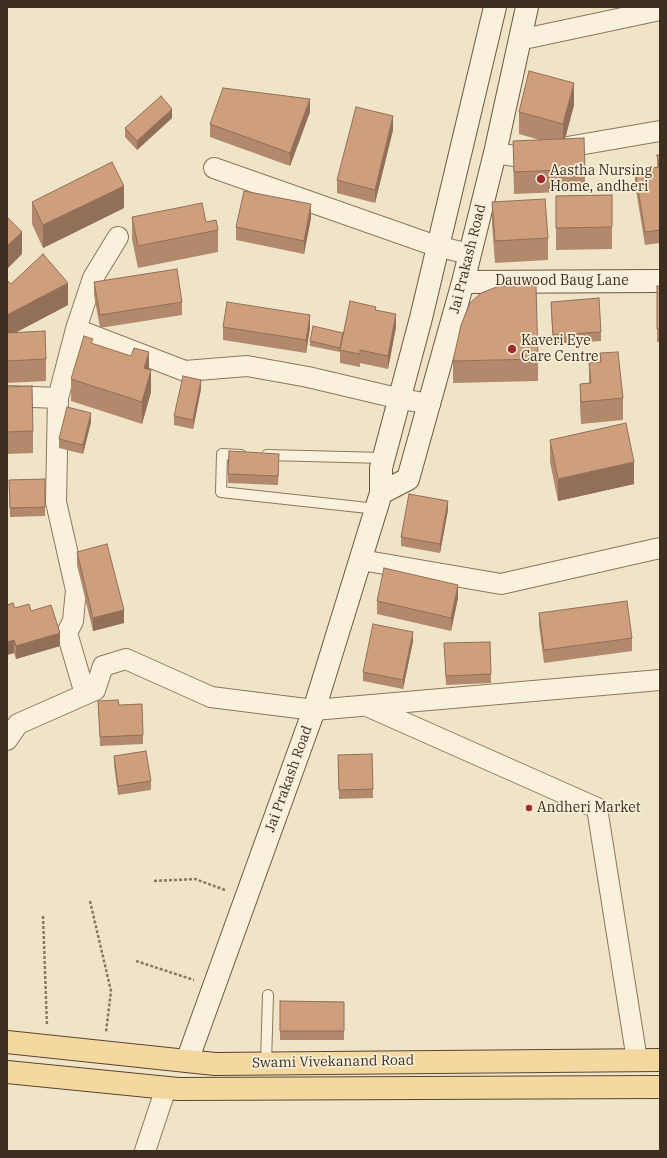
<!DOCTYPE html>
<style>
body{margin:0}
#map{position:relative;width:667px;height:1158px;overflow:hidden;background:#f0e4c8;font-family:"IBM Plex Serif",serif}
canvas{display:block}
.frame{position:absolute;inset:0;border:8px solid #3d2e20;pointer-events:none}
</style>
<div id="map">
<canvas width="667" height="1158"></canvas>
<div class="frame"></div>
</div>
<script>
const ctx = document.querySelector('canvas').getContext('2d');
ctx.lineJoin = 'round';
function shape(rows) {
  const path = new Path2D();
  for (const r of rows) {
    path.moveTo(r[0], r[1]);
    for (let i = 2; i < r.length; i += 2) path.lineTo(r[i], r[i + 1]);
  }
  return path;
}
function trace(path, color, width, dash) {
  ctx.strokeStyle = color;
  ctx.lineWidth = width;
  ctx.lineCap = dash ? 'butt' : 'round';
  ctx.setLineDash(dash || []);
  ctx.stroke(path);
}
function fillPath(path, color) {
  ctx.fillStyle = color;
  ctx.fill(path, 'evenodd');
}
function drawText(font, color, halo, rows, align = 'center') {
  ctx.font = font + ' "IBM Plex Serif",serif';
  ctx.lineWidth = 3.5;
  ctx.setLineDash([]);
  ctx.textBaseline = 'middle';
  ctx.strokeStyle = halo;
  ctx.fillStyle = color;
  for (const [text, x, y, turn = 0] of rows) {
    ctx.save();
    ctx.translate(x, y);
    ctx.rotate((+turn || 0) * Math.PI / 180);
    ctx.textAlign = isNaN(turn) ? turn : align;
    if (halo) ctx.strokeText(text, 0, 0);
    ctx.fillText(text, 0, 0);
    ctx.restore();
  }
}
const path = shape([
 [154,881,195,879,225,890],
 [90,901,111,991,106,1032],
 [43,916,47,1026],
 [136,961,194,980]
]);
const lane = shape([
 [241,455,222,454,221,492,377,509],
 [267,455,384,458],
 [266,1063,268,995]
]);
const street = shape([
 [519,40,660,10],
 [495,153,515,156,660,131],
 [214,168,436,246,469,254],
 [76,329,185,371,247,366,308,377,401,399,430,404],
 [7,396,58,398],
 [361,560,501,584,660,548],
 [85,694,67,633,73,621,76,590,56,502,58,398,76,329,93,278,118,237],
 [367,706,597,808,637,1060],
 [7,740,18,724,95,690,103,666,126,659,211,697,314,710,660,680],
 [145,1151,166,1088]
]);
const secondary = shape([
 [463,282,660,281],
 [381,493,408,479,463,282,495,153,527,7],
 [187,1061,314,710,381,493,381,468,421,318,495,7]
]);
const primary = shape([
 [7,1042,215,1064,660,1060],
 [7,1072,178,1089,660,1087]
]);
const wall = shape([
 [574,105,565,139,585,169,585,191,514,194,513,141,540,140,519,134,519,112],
 [310,112,290,166,210,137,210,124],
 [172,118,137,150,125,137,125,128],
 [393,130,375,203,337,193,337,180],
 [657,155,660,155,660,243,645,245,635,184,635,171,657,167],
 [612,195,612,249,556,250,556,196],
 [32,202,124,208,43,248,32,224],
 [492,202,548,238,548,260,495,263,492,224],
 [132,217,206,222,218,230,218,252,138,268,132,239],
 [311,218,304,254,236,240,236,227],
 [7,280,11,284,68,305,15,333,46,359,46,381,7,383],
 [94,282,182,302,182,315,100,328,94,295],
 [657,286,660,286,660,342,657,342],
 [551,302,601,332,601,341,553,344,551,311],
 [376,310,396,327,388,369,360,363,360,367,340,363,340,352,310,346,310,341,343,333],
 [223,327,310,328,306,353,223,340],
 [93,344,149,369,151,392,142,424,71,401,71,379],
 [600,353,623,398,623,420,581,424,580,406,580,384,589,383,589,363,600,362],
 [538,359,538,381,453,383,453,361],
 [7,387,33,431,33,453,7,454],
 [201,389,193,429,174,425,174,416],
 [91,422,83,454,59,448,59,439],
 [550,440,634,484,558,501,550,462],
 [279,463,278,485,228,483,228,474],
 [45,479,45,516,10,517,9,480],
 [448,510,440,553,401,546,401,537],
 [77,552,124,623,93,631,77,565],
 [458,598,451,631,377,614,377,601],
 [15,608,31,611,60,646,16,659,14,653,7,655],
 [539,613,632,638,632,651,544,663,539,626],
 [413,641,403,689,363,681,363,672],
 [444,643,491,674,491,683,446,685],
 [98,701,119,705,143,735,143,744,100,746],
 [338,755,373,789,373,798,339,799],
 [114,756,151,781,151,790,118,795,114,765],
 [280,1001,344,1002,344,1040,280,1040]
]);
const shadedWall = shape([
 [574,83,574,105,563,146,563,124],
 [310,99,310,112,290,166,290,153],
 [172,109,172,118,137,150,137,141],
 [393,116,393,130,375,203,375,190],
 [124,186,124,208,43,248,43,225],
 [311,204,311,218,304,254,304,241],
 [22,232,22,254,7,269,7,246],
 [68,283,68,305,7,337,7,315],
 [396,314,396,327,388,369,388,356],
 [310,315,310,328,306,353,306,340],
 [149,352,149,374,144,368],
 [151,370,151,392,142,424,142,402],
 [201,380,201,389,193,429,193,420],
 [91,413,91,422,83,454,83,445],
 [634,462,634,484,558,501,558,479],
 [448,501,448,510,440,553,440,544],
 [458,585,458,598,451,631,451,618],
 [124,610,124,623,93,631,93,618],
 [413,632,413,641,403,689,403,680],
 [60,633,60,646,16,659,16,646],
 [14,640,14,653,7,655,7,642]
]);
const building = shape([
 [529,71,574,83,563,124,519,112,529,71],
 [223,88,310,99,290,153,210,124,223,88],
 [161,96,172,109,137,141,125,128,161,96],
 [356,107,393,116,375,190,337,180,356,107],
 [584,138,585,169,514,172,513,141,584,138],
 [657,155,660,155,660,230,645,232,635,171,659,167,657,155],
 [112,162,124,186,43,225,32,202,112,162],
 [244,191,311,204,304,241,236,227,244,191],
 [612,195,612,227,556,228,556,196,612,195],
 [545,199,548,238,495,241,492,202,545,199],
 [202,203,206,222,216,220,218,230,138,246,132,217,202,203],
 [7,217,22,232,7,246,7,217],
 [43,254,68,283,7,315,7,280,11,284,43,254],
 [177,269,182,302,100,315,94,282,177,269],
 [536,285,538,359,453,361,461,325,470,303,481,293,499,286,536,285],
 [657,286,660,286,660,329,657,329,657,286],
 [599,298,601,332,553,335,551,302,599,298],
 [350,301,376,307,375,310,396,314,388,356,360,350,360,354,340,350,350,301],
 [227,302,310,315,306,340,223,327,227,302],
 [313,326,343,333,340,348,310,341,313,326],
 [45,331,46,359,7,361,7,333,45,331],
 [84,336,93,339,91,343,131,356,134,348,149,352,144,368,151,370,142,402,71,379,84,336],
 [618,352,623,398,581,402,580,384,591,383,589,363,601,362,600,353,618,352],
 [183,376,201,380,193,420,174,416,183,376],
 [32,386,33,431,7,432,7,387,32,386],
 [67,407,91,413,83,445,59,439,67,407],
 [626,423,634,462,558,479,550,440,626,423],
 [229,451,279,454,278,476,228,474,229,451],
 [45,479,45,507,10,508,9,480,45,479],
 [409,494,448,501,440,544,401,537,409,494],
 [107,544,124,610,93,618,77,552,107,544],
 [384,568,458,585,451,618,377,601,384,568],
 [627,601,632,638,544,650,539,613,627,601],
 [13,603,15,608,29,604,31,611,51,605,60,633,16,646,14,640,7,642,7,605,13,603],
 [373,624,413,632,403,680,363,672,373,624],
 [490,642,491,674,446,676,444,643,490,642],
 [118,700,119,705,142,704,143,735,100,737,98,701,118,700],
 [146,751,151,781,118,786,114,756,146,751],
 [372,754,373,789,339,790,338,755,372,754],
 [280,1001,344,1002,344,1031,280,1031,280,1001]
]);
const markers = [
 [541,179,5,"#9e2a2b"],
 [512,349,5,"#9e2a2b"],
 [529,808,4,"#9e2a2b"]
];
const poiNames = [
 ["Aastha Nursing",550,171],
 ["Home, andheri",550,187],
 ["Kaveri Eye",521,341],
 ["Care Centre",521,357],
 ["Andheri Market",537,808]
];
const streetNames = [
 ["Jai Prakash Road",468,259,-76],
 ["Dauwood Baug Lane",562,281],
 ["Jai Prakash Road",289,779,-70],
 ["Swami Vivekanand Road",333,1062,-1]
];
trace(lane, '#8d765c', 12);
trace(street, '#8d765c', 22);
trace(secondary, '#6f573f', 24);
trace(primary, '#5b4430', 24);
trace(path, '#8d765c', 2.5, [3, 2]);
trace(lane, '#faf1dc', 10);
trace(street, '#faf1dc', 20);
trace(secondary, '#faf1dc', 22);
trace(primary, '#f3d9a0', 22);
fillPath(wall, '#b2896c');
fillPath(shadedWall, '#916f58');
fillPath(building, '#cf9f7d');
trace(building, '#916f58', 1);
for (const [x, y, r, color] of markers) {
  const dot = new Path2D();
  dot.arc(x, y, r, 0, 2 * Math.PI);
  ctx.fillStyle = color;
  ctx.fill(dot);
  trace(dot, '#f7eed8', 1.5);
}
drawText('14px', '#3d2e20', '#f7eed8', poiNames, 'left');
drawText('14px', '#3d2e20', '#f7eed8', streetNames);
</script>
